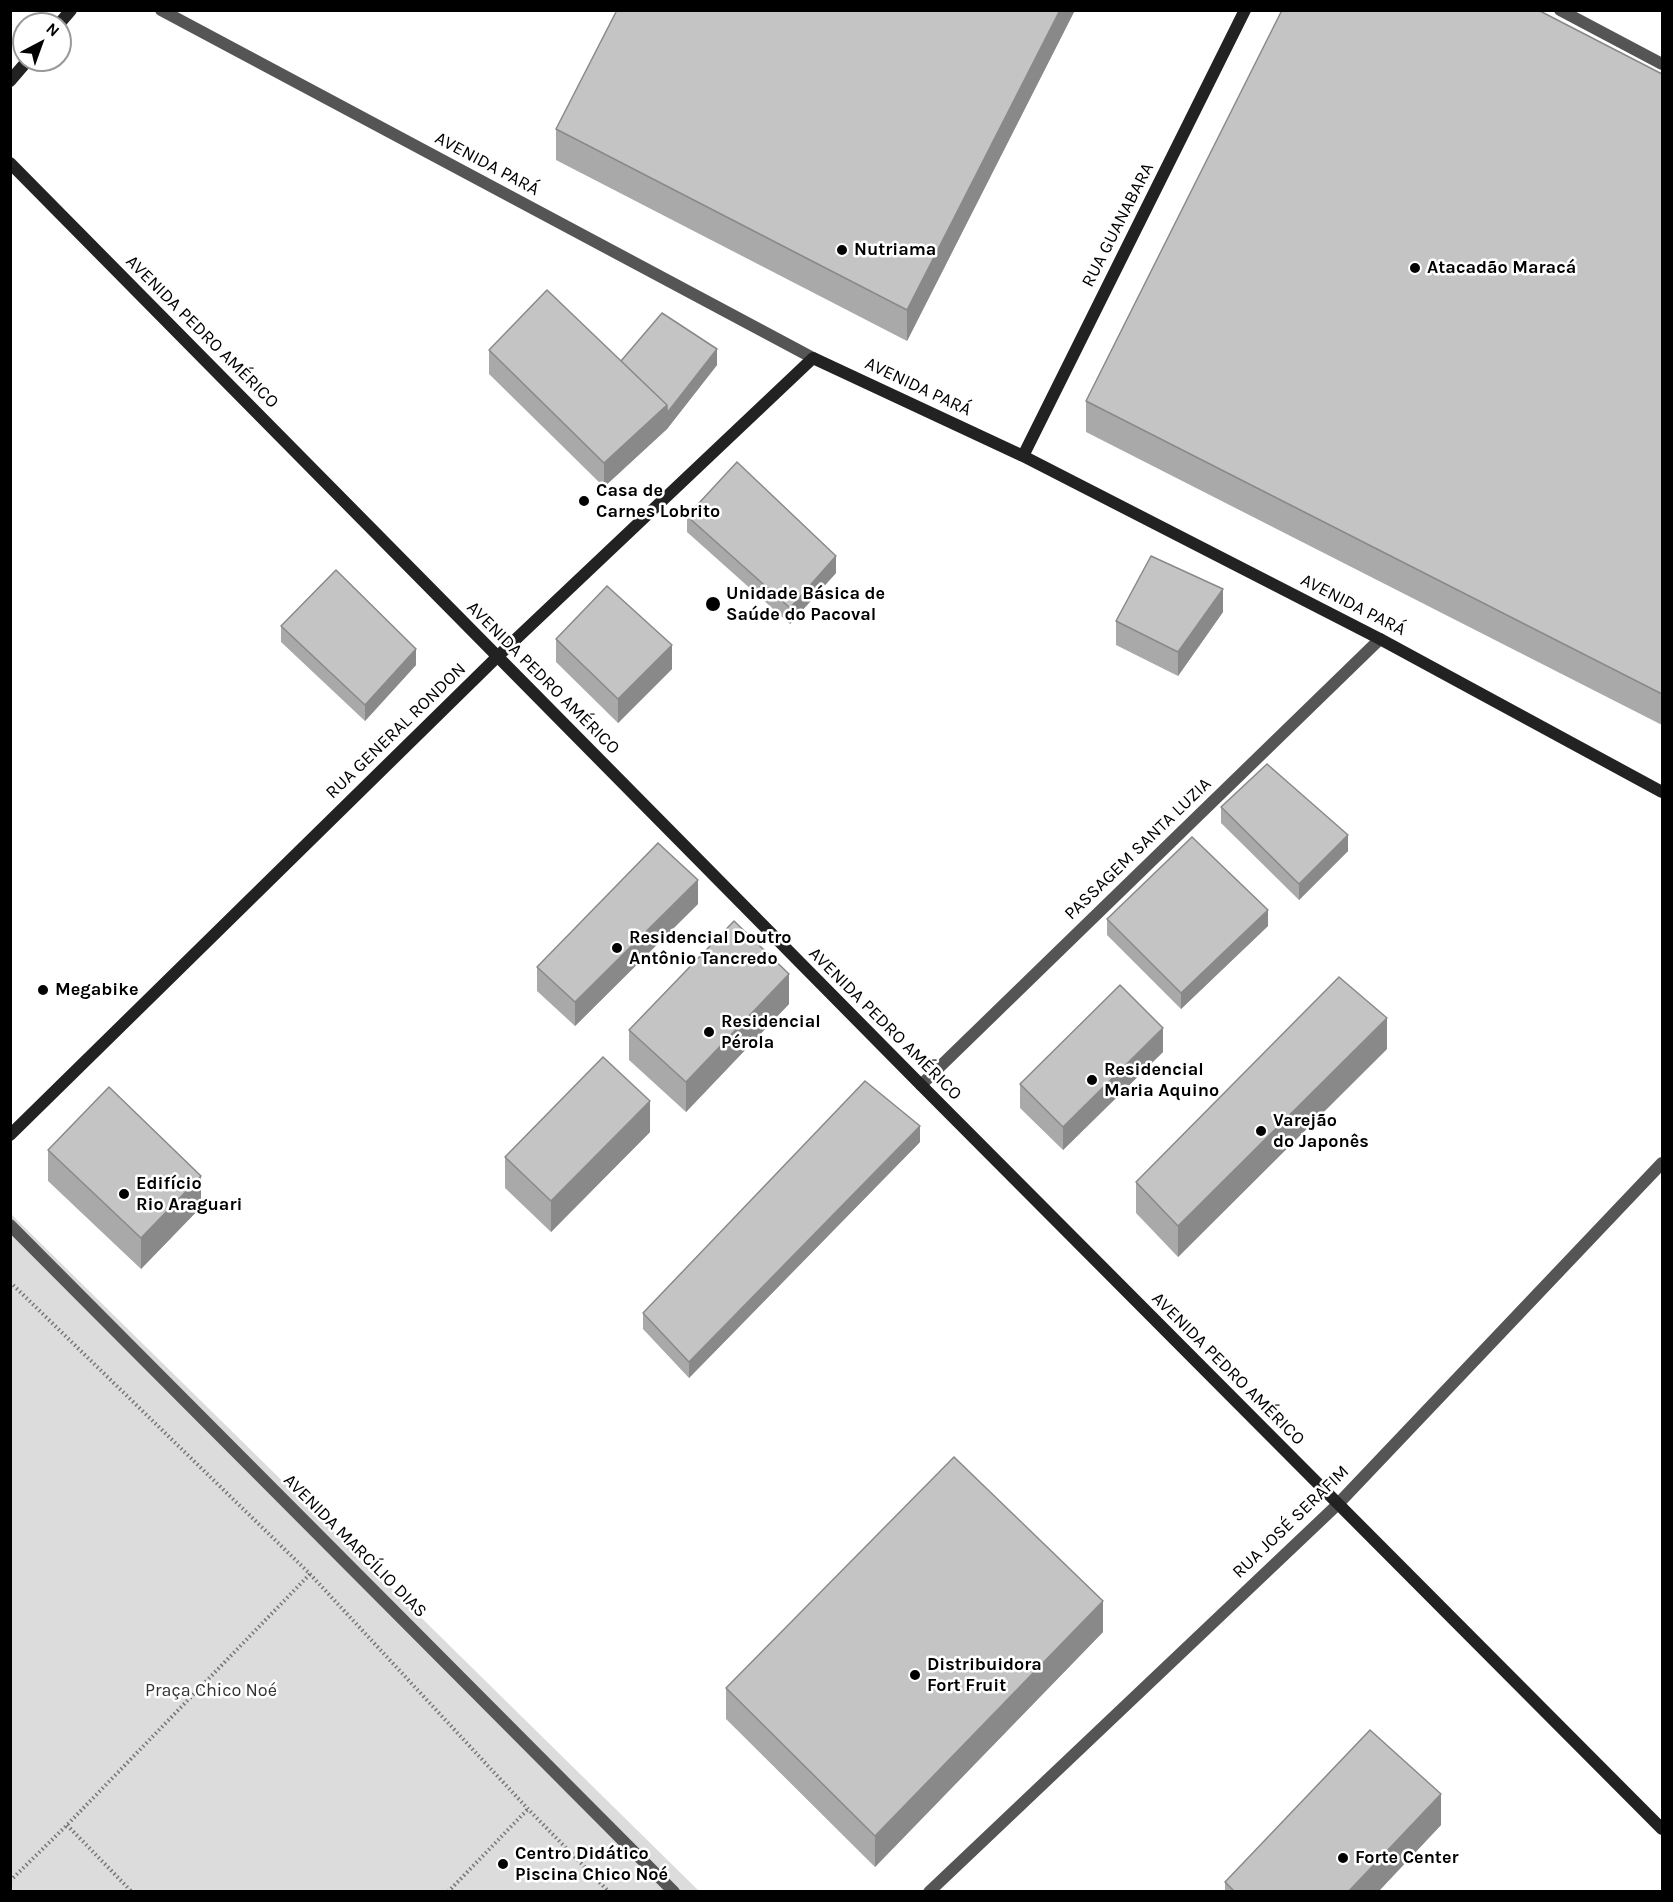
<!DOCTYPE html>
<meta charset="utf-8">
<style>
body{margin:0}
#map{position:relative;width:1673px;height:1902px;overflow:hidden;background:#fff;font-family:Karla,sans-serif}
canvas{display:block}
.frame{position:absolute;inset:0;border:12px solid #000;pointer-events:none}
.north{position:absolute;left:12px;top:12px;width:60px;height:60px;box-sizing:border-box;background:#fff;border:2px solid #999;border-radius:50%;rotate:41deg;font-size:16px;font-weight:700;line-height:24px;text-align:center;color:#000}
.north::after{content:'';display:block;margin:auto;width:21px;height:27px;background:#000;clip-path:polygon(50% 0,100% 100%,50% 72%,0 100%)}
</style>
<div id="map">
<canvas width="1673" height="1902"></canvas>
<div class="frame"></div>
<div class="north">N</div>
</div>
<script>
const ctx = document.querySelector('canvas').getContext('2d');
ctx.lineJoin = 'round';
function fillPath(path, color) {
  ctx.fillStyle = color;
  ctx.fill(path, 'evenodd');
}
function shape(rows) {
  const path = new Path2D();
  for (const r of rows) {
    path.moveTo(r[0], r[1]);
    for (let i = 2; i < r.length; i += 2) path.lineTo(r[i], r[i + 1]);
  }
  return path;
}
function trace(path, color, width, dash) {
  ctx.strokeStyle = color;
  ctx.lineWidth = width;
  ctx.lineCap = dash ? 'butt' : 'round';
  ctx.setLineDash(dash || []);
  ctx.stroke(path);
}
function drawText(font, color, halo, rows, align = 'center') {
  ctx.font = font + ' Karla,sans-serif';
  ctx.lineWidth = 5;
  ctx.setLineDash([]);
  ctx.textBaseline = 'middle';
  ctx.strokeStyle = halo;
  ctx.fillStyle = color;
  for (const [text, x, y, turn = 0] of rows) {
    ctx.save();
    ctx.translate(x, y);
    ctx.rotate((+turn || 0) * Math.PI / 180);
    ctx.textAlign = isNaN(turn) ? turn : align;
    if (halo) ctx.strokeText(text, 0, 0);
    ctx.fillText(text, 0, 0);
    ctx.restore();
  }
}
const green = shape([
 [11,1214,699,1891,11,1891]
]);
const path = shape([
 [10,1282,310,1574,528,1809,609,1892],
 [67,1825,132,1892],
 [10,1881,67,1825,310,1574],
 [448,1892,528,1809]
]);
const street = shape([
 [161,10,813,358],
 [1560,10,1662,64],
 [921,1085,1380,639],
 [10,1225,674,1892],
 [929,1892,1337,1505,1662,1163]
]);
const secondary = shape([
 [59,24,71,10],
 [10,81,28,60],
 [10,163,921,1085,1662,1829],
 [1023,456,1245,10],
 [10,1135,497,657,813,358,1023,456,1380,639,1662,792]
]);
const wall = shape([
 [617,10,1075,10,907,341,556,160,556,129],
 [1662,74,1662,725,1086,432,1086,401],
 [489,350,621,361,717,365,667,429,604,487,489,374],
 [687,516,836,573,790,624,687,532],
 [1223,612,1178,676,1116,645,1116,621],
 [281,626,416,665,365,721,281,642],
 [556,639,672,669,618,723,556,662],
 [1221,807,1348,851,1299,900,1221,823],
 [698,904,575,1026,537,991,537,967],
 [1107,919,1268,926,1181,1009,1107,935],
 [789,1004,686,1112,629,1060,629,1030],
 [1387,1049,1178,1257,1136,1213,1136,1182],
 [1163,1052,1063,1150,1020,1108,1020,1084],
 [650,1132,551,1232,505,1188,505,1157],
 [920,1142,689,1378,643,1329,643,1313],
 [48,1150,201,1207,141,1269,48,1181],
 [1103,1632,875,1867,726,1719,726,1688],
 [1441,1825,1378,1892,1225,1892,1225,1882]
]);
const shadedWall = shape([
 [1060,10,1075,10,907,341,907,310],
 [717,349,717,365,667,429,667,413],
 [667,405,667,429,604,487,604,463],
 [836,556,836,573,790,624,790,608],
 [1223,589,1223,612,1178,676,1178,652],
 [672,645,672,669,618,723,618,699],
 [416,649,416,665,365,721,365,705],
 [1348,835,1348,851,1299,900,1299,884],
 [698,880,698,904,575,1026,575,1002],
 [1268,910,1268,926,1181,1009,1181,993],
 [789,974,789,1004,686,1112,686,1082],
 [1387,1018,1387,1049,1178,1257,1178,1226],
 [1163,1028,1163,1052,1063,1150,1063,1127],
 [650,1101,650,1132,551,1232,551,1201],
 [920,1126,920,1142,689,1378,689,1362],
 [201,1176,201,1207,141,1269,141,1238],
 [1103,1601,1103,1632,875,1867,875,1836],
 [1441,1794,1441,1825,1378,1892,1348,1892]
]);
const building = shape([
 [617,10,1060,10,907,310,556,129,617,10],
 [1282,10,1538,10,1662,74,1662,694,1086,401,1282,10],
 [547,290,667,405,604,463,489,350,547,290],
 [662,313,717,349,667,413,667,405,621,361,662,313],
 [737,462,836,556,790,608,687,516,737,462],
 [1151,556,1223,589,1178,652,1116,621,1151,556],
 [336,570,416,649,365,705,281,626,336,570],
 [607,586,672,645,618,699,556,639,607,586],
 [1267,764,1348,835,1299,884,1221,807,1267,764],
 [1192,837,1268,910,1181,993,1107,919,1192,837],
 [658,843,698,880,575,1002,537,967,658,843],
 [734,921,789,974,686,1082,629,1030,734,921],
 [1339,977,1387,1018,1178,1226,1136,1182,1339,977],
 [1120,985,1163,1028,1063,1127,1020,1084,1120,985],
 [603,1057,650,1101,551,1201,505,1157,603,1057],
 [865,1081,920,1126,689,1362,643,1313,865,1081],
 [109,1087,201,1176,141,1238,48,1150,109,1087],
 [954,1457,1103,1601,875,1836,726,1688,954,1457],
 [1370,1730,1441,1794,1348,1892,1235,1892,1225,1882,1370,1730]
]);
const markers = [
 [842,250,6,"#000"],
 [1415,268,6,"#000"],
 [584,501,6,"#000"],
 [713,604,8,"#000"],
 [617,948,6,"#000"],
 [43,990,6,"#000"],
 [709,1032,6,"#000"],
 [1092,1080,6,"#000"],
 [1261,1131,6,"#000"],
 [124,1194,6,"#000"],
 [915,1675,6,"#000"],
 [1343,1858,6,"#000"],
 [503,1864,6,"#000"]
];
const streetNames = [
 ["AVENIDA PARÁ",487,164,28],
 ["RUA GUANABARA",1118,225,-63],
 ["AVENIDA PEDRO AMÉRICO",202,332,45],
 ["AVENIDA PARÁ",918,387,25],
 ["AVENIDA PARÁ",1353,605,27],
 ["AVENIDA PEDRO AMÉRICO",543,678,45],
 ["RUA GENERAL RONDON",396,731,-44],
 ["PASSAGEM SANTA LUZIA",1138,849,-44],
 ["AVENIDA PEDRO AMÉRICO",885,1024,45],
 ["AVENIDA PEDRO AMÉRICO",1228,1369,45],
 ["RUA JOSÉ SERAFIM",1291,1522,-44],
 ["AVENIDA MARCÍLIO DIAS",355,1546,45]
];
const poiNames = [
 ["Nutriama",854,250],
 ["Atacadão Maracá",1427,268],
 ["Casa de",596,491],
 ["Carnes Lobrito",596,512],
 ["Unidade Básica de",726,594],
 ["Saúde do Pacoval",726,615],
 ["Residencial Doutro",629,938],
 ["Antônio Tancredo",629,959],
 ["Megabike",55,990],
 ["Residencial",721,1022],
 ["Pérola",721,1043],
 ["Residencial",1104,1070],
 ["Maria Aquino",1104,1091],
 ["Varejão",1273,1121],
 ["do Japonês",1273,1142],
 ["Edifício",136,1184],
 ["Rio Araguari",136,1205],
 ["Distribuidora",927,1665],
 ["Fort Fruit",927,1686],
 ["Centro Didático",515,1854],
 ["Piscina Chico Noé",515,1875],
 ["Forte Center",1355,1858]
];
const parkNames = [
 ["Praça Chico Noé",211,1691]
];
fillPath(green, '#dcdcdc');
trace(path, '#777', 4, [1.5, 3]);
trace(street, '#555', 12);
trace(secondary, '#222', 12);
fillPath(wall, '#a9a9a9');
fillPath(shadedWall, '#898989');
fillPath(building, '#c4c4c4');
trace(building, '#898989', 1.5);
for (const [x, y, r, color] of markers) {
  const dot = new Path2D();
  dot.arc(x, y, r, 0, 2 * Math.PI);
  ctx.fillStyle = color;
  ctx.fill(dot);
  trace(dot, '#fff', 2);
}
drawText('18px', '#000', '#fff', streetNames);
drawText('bold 18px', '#000', '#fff', poiNames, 'left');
drawText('18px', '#333', '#fff', parkNames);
</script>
